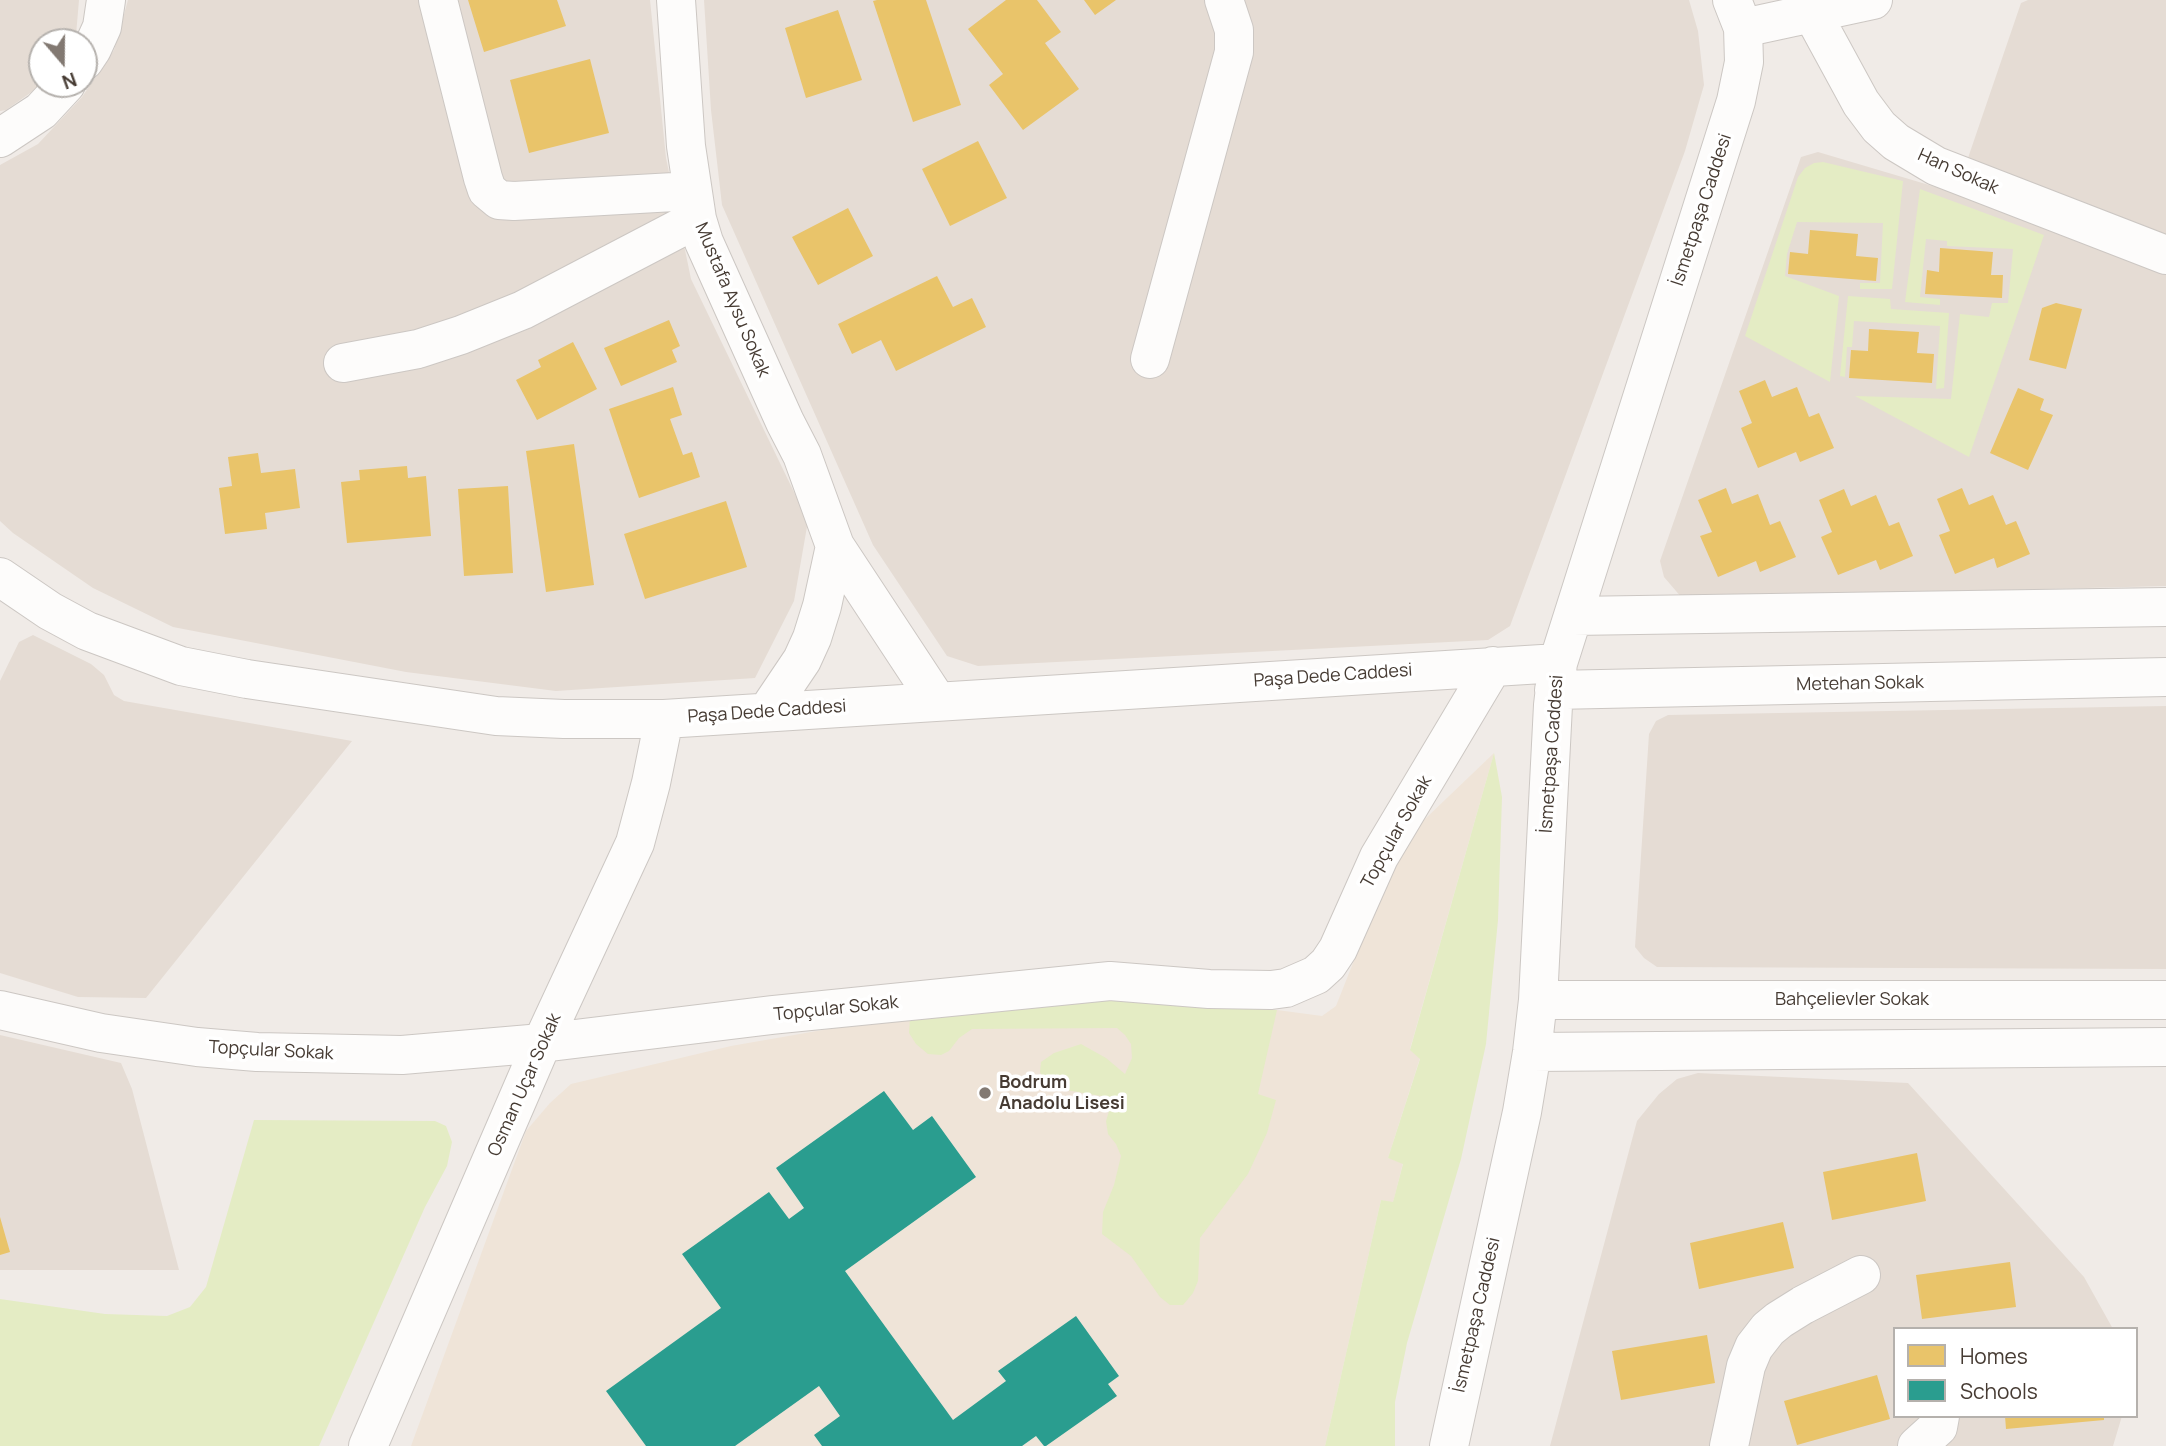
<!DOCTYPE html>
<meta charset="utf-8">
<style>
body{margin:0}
#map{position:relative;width:2166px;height:1446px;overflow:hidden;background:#f0ebe7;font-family:Manrope,sans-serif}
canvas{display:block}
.legend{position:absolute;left:1893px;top:1327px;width:245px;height:91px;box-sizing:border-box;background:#fff;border:2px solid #b5b1ad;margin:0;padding:9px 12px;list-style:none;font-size:21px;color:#463b33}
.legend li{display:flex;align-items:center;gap:14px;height:35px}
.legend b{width:35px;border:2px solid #b5b1ad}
.north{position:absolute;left:28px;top:28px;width:70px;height:70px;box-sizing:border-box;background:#fff;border:2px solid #b5b1ad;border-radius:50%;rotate:160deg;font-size:19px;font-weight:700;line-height:28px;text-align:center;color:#463b33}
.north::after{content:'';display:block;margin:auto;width:24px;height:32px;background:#827972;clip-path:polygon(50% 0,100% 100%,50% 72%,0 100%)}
</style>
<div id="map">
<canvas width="2166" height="1446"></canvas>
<ul class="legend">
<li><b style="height:19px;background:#e9c46a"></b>Homes</li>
<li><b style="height:19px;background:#2a9d8f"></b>Schools</li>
</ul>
<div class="north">N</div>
</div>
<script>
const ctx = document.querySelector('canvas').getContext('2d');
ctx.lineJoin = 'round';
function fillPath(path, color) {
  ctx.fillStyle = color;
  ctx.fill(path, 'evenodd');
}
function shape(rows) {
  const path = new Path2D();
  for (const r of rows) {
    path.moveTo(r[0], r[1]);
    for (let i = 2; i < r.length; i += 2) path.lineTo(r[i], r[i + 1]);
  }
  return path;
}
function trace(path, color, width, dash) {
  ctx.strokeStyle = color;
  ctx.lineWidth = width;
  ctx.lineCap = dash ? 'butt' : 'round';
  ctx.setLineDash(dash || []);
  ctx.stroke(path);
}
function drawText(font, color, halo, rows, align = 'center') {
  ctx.font = font + ' Manrope,sans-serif';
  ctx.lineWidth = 7;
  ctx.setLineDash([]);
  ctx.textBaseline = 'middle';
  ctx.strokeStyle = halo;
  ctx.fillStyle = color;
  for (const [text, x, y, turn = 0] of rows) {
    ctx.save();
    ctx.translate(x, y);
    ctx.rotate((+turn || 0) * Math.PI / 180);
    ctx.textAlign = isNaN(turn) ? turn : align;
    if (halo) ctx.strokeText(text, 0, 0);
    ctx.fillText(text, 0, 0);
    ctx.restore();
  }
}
const residential = shape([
 [0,0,79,0,76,35,73,42,42,42,43,84,6,110,0,111],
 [128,0,650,0,666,158,691,279,808,521,794,601,755,678,556,691,406,672,173,627,93,588,13,533,0,521,0,165,38,144,82,97,114,50],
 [704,0,1689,0,1698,31,1704,85,1685,151,1510,626,1488,640,978,666,947,656,873,545,722,205,711,110],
 [2028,0,2166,0,2166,586,1682,598,1664,577,1660,561,1801,157,1818,152,1956,193,2021,3],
 [33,635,91,664,104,675,114,695,124,701,352,741,146,998,78,997,0,973,0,681,19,642],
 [2166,706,2166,969,1657,967,1644,958,1635,947,1649,734,1656,721,1668,715],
 [0,1035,121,1063,132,1089,179,1270,0,1270],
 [1698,1073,1908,1083,2084,1277,2113,1329,1895,1329,1895,1416,2122,1416,2113,1446,1550,1446,1637,1121,1659,1094,1677,1079]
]);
const education = shape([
 [1494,753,1410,1049,1420,1058,1388,1158,1403,1163,1393,1203,1381,1200,1325,1446,411,1446,526,1131,550,1103,571,1084,731,1046,920,1013,1140,998,1277,1010,1322,1016,1336,1006,1401,842]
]);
const green = shape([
 [1823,162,1903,181,1892,289,1860,289,1860,283,1880,283,1883,223,1797,222,1787,254,1785,276,1839,296,1830,382,1745,336,1798,177,1805,168,1814,163],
 [1920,189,2044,235,1969,457,1855,396,1951,399,1960,314,1989,317,1992,303,2008,303,2013,249,1947,246,1947,241,1926,239,1920,297,1940,299,1940,305,1905,302],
 [1848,296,1890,299,1891,309,1949,313,1944,388,1936,389,1940,326,1854,321,1852,347,1847,347,1845,377,1840,376],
 [1494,753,1502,797,1498,920,1486,1044,1461,1159,1407,1343,1395,1402,1395,1446,1325,1446,1381,1200,1393,1202,1403,1164,1388,1158,1420,1059,1410,1050],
 [1130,997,1203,1005,1277,1010,1258,1094,1276,1100,1267,1133,1248,1174,1200,1238,1198,1281,1193,1293,1183,1305,1170,1305,1160,1297,1131,1256,1102,1234,1103,1212,1114,1185,1121,1156,1116,1144,1108,1134,1106,1121,1113,1098,1060,1089,1045,1083,1040,1072,1041,1062,1054,1053,1081,1044,1106,1058,1125,1074,1132,1058,1131,1044,1125,1035,1117,1028,972,1029,959,1038,949,1051,941,1055,928,1054,916,1044,909,1033,910,1018],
 [254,1120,435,1121,446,1126,452,1142,447,1166,425,1207,319,1446,0,1446,0,1299,105,1314,167,1316,190,1307,206,1287]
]);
const homes = shape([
 [468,0,557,0,566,26,484,52],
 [877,0,926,0,961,105,913,122,873,1],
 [1006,0,1037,0,1061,32,1045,43,1079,89,1023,130,989,85,1003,74,968,29],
 [1084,0,1116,0,1095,15],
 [838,10,862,80,806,98,785,28],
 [590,59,609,133,529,153,510,80],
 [978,141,1007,198,950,226,922,169],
 [848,208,873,256,818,285,792,237],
 [1810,230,1858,234,1856,256,1878,258,1876,281,1788,274,1790,252,1808,254],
 [1940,248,1993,252,1991,275,2003,275,2002,298,1925,294,1927,270,1939,272],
 [937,276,953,307,972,298,986,327,896,371,881,340,852,354,838,324],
 [2056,303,2082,309,2066,369,2029,360,2042,308],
 [669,320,680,346,672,350,677,362,621,386,604,348],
 [1869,329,1919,332,1917,353,1934,354,1932,383,1849,378,1851,350,1868,351],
 [573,342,597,389,537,420,516,380,541,367,538,360],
 [1765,380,1772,397,1797,387,1809,417,1819,413,1834,448,1800,462,1796,452,1758,468,1741,428,1752,423,1739,391],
 [673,387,682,415,670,419,683,455,692,452,700,477,639,498,609,409],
 [2018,388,2044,399,2040,410,2053,415,2028,470,1990,453],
 [574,444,594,585,546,592,526,451],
 [258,453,261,473,295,469,300,508,265,513,267,529,225,534,219,488,232,486,228,457],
 [407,466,408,478,426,476,431,536,347,543,341,482,360,480,359,470],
 [508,486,513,573,464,576,458,489],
 [1726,488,1732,504,1758,494,1770,525,1780,521,1796,557,1760,572,1756,561,1718,577,1700,536,1712,532,1698,500],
 [1962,488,1969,505,1993,495,2006,525,2016,521,2030,554,1997,568,1994,558,1955,574,1939,535,1950,531,1937,499],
 [1844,489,1851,506,1876,495,1889,526,1899,522,1913,556,1880,570,1876,560,1838,575,1821,537,1832,532,1819,500],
 [726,501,747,567,645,599,624,534],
 [1917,1153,1926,1201,1832,1220,1823,1172],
 [0,1217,10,1252,0,1255],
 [1783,1222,1794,1268,1699,1289,1690,1243],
 [2010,1262,2016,1307,1922,1319,1916,1275],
 [1707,1335,1715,1383,1621,1400,1612,1351],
 [1877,1375,1890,1419,1797,1445,1784,1401],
 [2005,1416,2104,1416,2104,1420,2006,1429]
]);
const schools = shape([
 [884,1091,913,1130,932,1116,976,1177,845,1271,953,1420,1006,1381,998,1371,1076,1316,1119,1376,1108,1384,1117,1396,1046,1446,1044,1446,1036,1436,1022,1446,822,1446,814,1435,840,1416,819,1386,735,1446,646,1446,606,1391,721,1308,682,1254,769,1192,789,1219,804,1208,776,1168]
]);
const minor = shape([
 [438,0,483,178,487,190,499,200,514,201,692,191],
 [676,0,686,146,697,219,704,242,785,422,802,455,835,546],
 [1812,13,1861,103,1879,127,1896,142,1936,166,2166,255],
 [1743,28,1873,0],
 [84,61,92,49,102,27,106,0],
 [0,138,41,111,66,84],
 [1150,359,1234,52,1234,30,1224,0],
 [343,363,418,349,461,335,523,310,697,219],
 [0,577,50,611,87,631,181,666,247,679,496,716,564,719,664,719,1558,663],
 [1573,616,2166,607],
 [1554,690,2166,677],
 [767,712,802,660,812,638,822,606,835,546,937,701],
 [1538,1000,2166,1000],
 [0,1010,101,1033,197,1047,257,1052,402,1055,542,1043,772,1015,1110,981,1209,989,1271,990,1286,988,1316,975,1328,964,1338,949,1379,857,1493,666],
 [1532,1052,2166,1047],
 [368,1446,542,1043,635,843,651,783,664,719],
 [1449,1446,1522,1112,1532,1052,1538,1000,1553,705,1558,663,1736,101,1744,62,1743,28,1732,0],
 [1729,1446,1746,1366,1754,1347,1768,1329,1779,1320,1803,1305,1861,1275],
 [1917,1446,1938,1427,1940,1416]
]);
const markers = [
 [985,1093,7,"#827972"]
];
const streetNames = [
 ["Han Sokak",1958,172,24],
 ["İsmetpaşa Caddesi",1702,210,-72],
 ["Mustafa Aysu Sokak",732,300,67],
 ["Paşa Dede Caddesi",1333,676,-4],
 ["Metehan Sokak",1860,684,-1],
 ["Paşa Dede Caddesi",767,712,-4],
 ["İsmetpaşa Caddesi",1552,754,-86],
 ["Topçular Sokak",1397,832,-61],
 ["Bahçelievler Sokak",1852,1000],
 ["Topçular Sokak",836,1009,-6],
 ["Topçular Sokak",271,1051,3],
 ["Osman Uçar Sokak",525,1085,-66],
 ["İsmetpaşa Caddesi",1477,1315,-77]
];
const poiNames = [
 ["Bodrum",999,1083],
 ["Anadolu Lisesi",999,1104]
];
fillPath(residential, '#e5dcd4');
fillPath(education, '#efe4d8');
fillPath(green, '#e4ecc4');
fillPath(homes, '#e9c46a');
fillPath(schools, '#2a9d8f');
trace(minor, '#ccc7c3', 40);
trace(minor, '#fdfcfb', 38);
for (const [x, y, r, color] of markers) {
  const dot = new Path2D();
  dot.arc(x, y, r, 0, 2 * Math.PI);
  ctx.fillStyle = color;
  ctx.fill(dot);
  trace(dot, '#fff', 2.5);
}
drawText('18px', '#463b33', '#fff', streetNames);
drawText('bold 18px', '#463b33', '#fff', poiNames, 'left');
</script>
